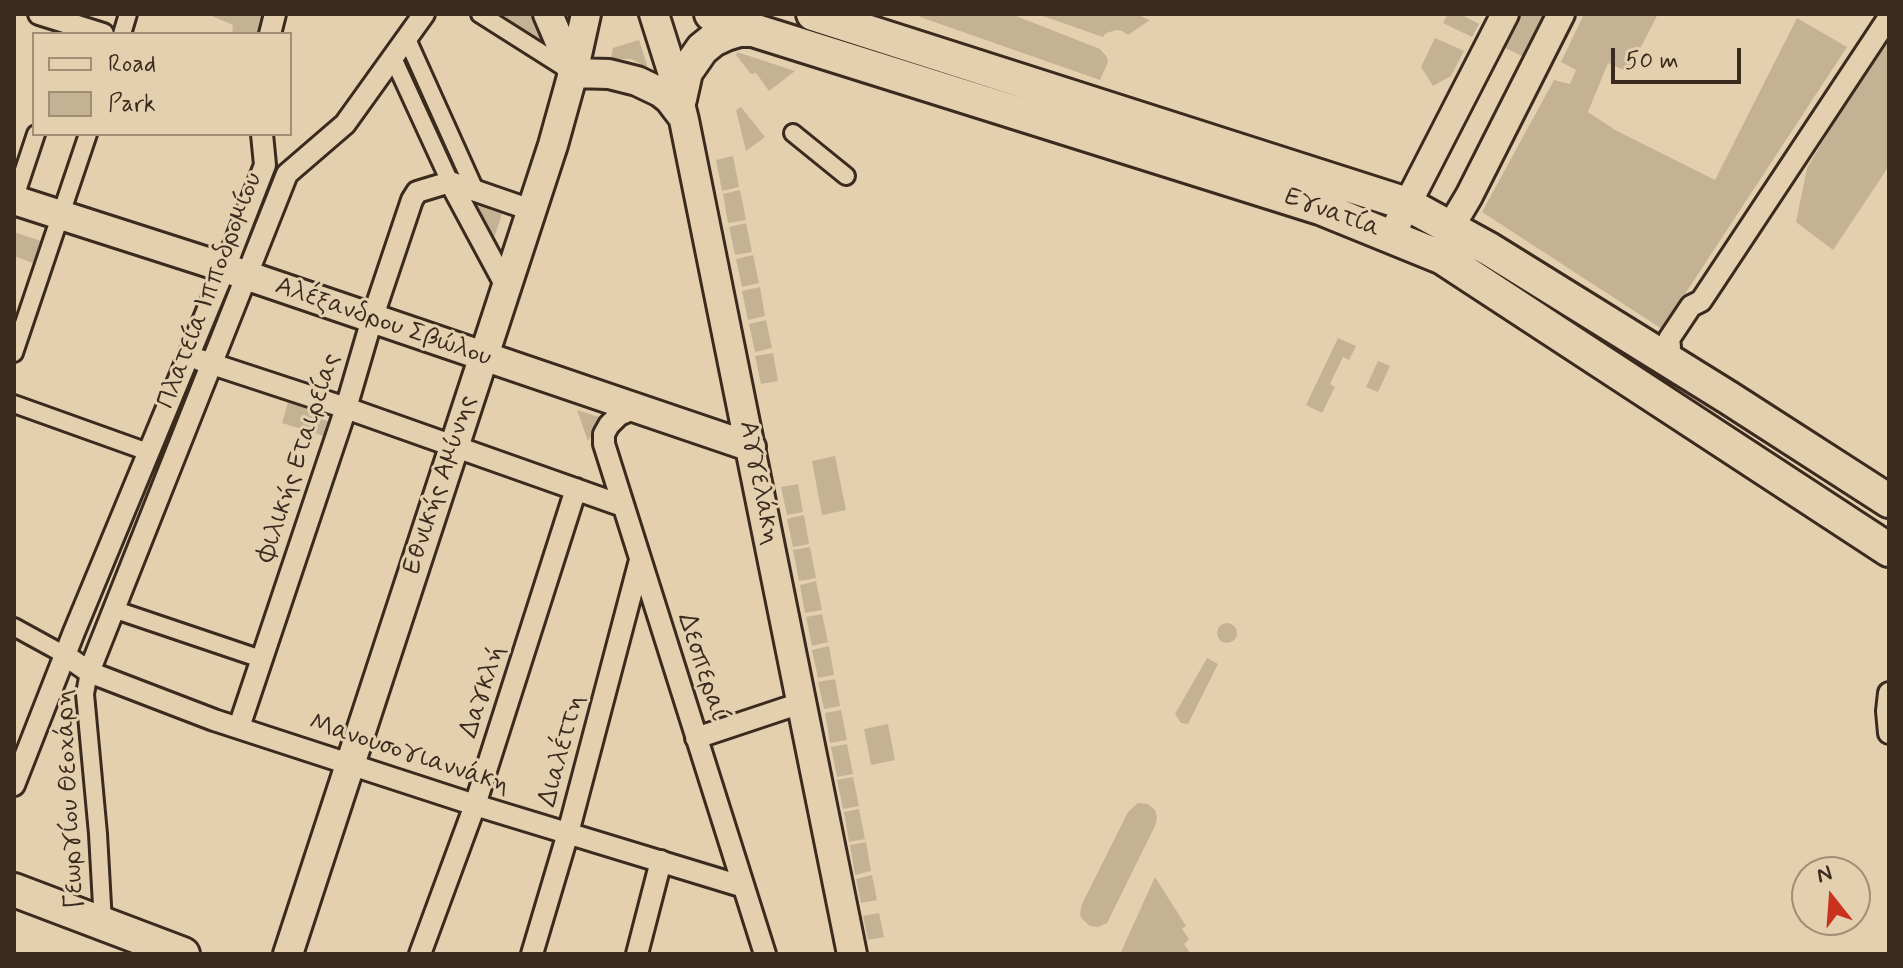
<!DOCTYPE html>
<meta charset="utf-8">
<style>
body{margin:0}
#map{position:relative;width:1903px;height:968px;overflow:hidden;background:#e4d0af;font-family:Mynerve,sans-serif}
canvas{display:block}
.frame{position:absolute;inset:0;border:16px solid #3b2a1e;pointer-events:none}
.legend{position:absolute;left:32px;top:32px;width:260px;height:104px;box-sizing:border-box;background:#e4d0af;border:2px solid #a08e75;margin:0;padding:10px 14px;list-style:none;font-size:24px;color:#3b2a1e}
.legend li{display:flex;align-items:center;gap:16px;height:40px}
.legend b{width:40px;border:2px solid #a08e75}
.north{position:absolute;left:1791px;top:856px;width:80px;height:80px;box-sizing:border-box;background:#e4d0af;border:2px solid #a08e75;border-radius:50%;rotate:343deg;font-size:22px;font-weight:700;line-height:32px;text-align:center;color:#3b2a1e}
.north::after{content:'';display:block;margin:auto;width:28px;height:36px;background:#c8321e;clip-path:polygon(50% 0,100% 100%,50% 72%,0 100%)}
.scale{position:absolute;left:1611px;top:48px;width:130px;height:36px;box-sizing:border-box;border:4px solid #3b2a1e;border-top:0;padding-left:10px;font-size:24px;line-height:28px;white-space:nowrap;color:#3b2a1e;-webkit-text-stroke:6px #e4d0af;paint-order:stroke}
</style>
<div id="map">
<canvas width="1903" height="968"></canvas>
<div class="frame"></div>
<ul class="legend">
<li><b style="height:10px;background:#e4d0af"></b>Road</li>
<li><b style="height:22px;background:#c5b295"></b>Park</li>
</ul>
<div class="north">N</div>
<div class="scale">50 m</div>
</div>
<script>
const ctx = document.querySelector('canvas').getContext('2d');
ctx.lineJoin = 'round';
function fillPath(path, color) {
  ctx.fillStyle = color;
  ctx.fill(path, 'evenodd');
}
function shape(rows) {
  const path = new Path2D();
  for (const r of rows) {
    if (r.length === 3) {
      path.moveTo(r[0] + r[2], r[1]);
      path.arc(r[0], r[1], r[2], 0, 2 * Math.PI);
      continue;
    }
    path.moveTo(r[0], r[1]);
    for (let i = 2; i < r.length; i += 2) path.lineTo(r[i], r[i + 1]);
  }
  return path;
}
function trace(path, color, width, dash) {
  ctx.strokeStyle = color;
  ctx.lineWidth = width;
  ctx.lineCap = dash ? 'butt' : 'round';
  ctx.setLineDash(dash || []);
  ctx.stroke(path);
}
function drawText(font, color, halo, rows, align = 'center') {
  ctx.font = font + ' Mynerve,sans-serif';
  ctx.lineWidth = 6;
  ctx.setLineDash([]);
  ctx.textBaseline = 'middle';
  ctx.strokeStyle = halo;
  ctx.fillStyle = color;
  for (const [text, x, y, turn = 0] of rows) {
    ctx.save();
    ctx.translate(x, y);
    ctx.rotate((+turn || 0) * Math.PI / 180);
    ctx.textAlign = isNaN(turn) ? turn : align;
    if (halo) ctx.strokeText(text, 0, 0);
    ctx.fillText(text, 0, 0);
    ctx.restore();
  }
}
const green = shape([
 [212,14,264,14,258,34,232,34,233,25,212,16],
 [490,14,531,14,546,46,543,48],
 [921,14,1011,14,1100,49,1107,57,1108,62,1100,80,920,17],
 [1037,14,1136,14,1150,20,1128,35,1122,31,1117,30,1106,33,1103,37],
 [1448,14,1460,14,1479,24,1472,37,1443,23],
 [1515,14,1551,14,1528,59,1499,45],
 [1584,14,1658,14,1628,72,1608,63,1588,112,1615,130,1715,180,1797,18,1847,47,1662,329,1482,212,1554,80,1570,84,1576,70,1561,62],
 [1889,36,1889,166,1833,250,1796,222,1807,168,1835,121],
 [1435,38,1464,51,1451,76,1433,86,1421,67],
 [639,40,648,68,631,59,611,59,613,48],
 [737,52,795,71,769,91,756,73,751,74,736,55],
 [415,58,470,180,444,169,401,76],
 [741,107,765,137,746,151,736,110],
 [733,156,739,187,722,191,716,160],
 [740,190,746,220,728,223,723,194],
 [479,206,502,214,492,244,475,210],
 [746,223,752,252,735,255,729,227],
 [14,232,41,241,33,263,14,256],
 [753,255,759,283,742,287,736,259],
 [760,287,765,316,748,320,742,291],
 [766,320,772,348,755,352,749,324],
 [1338,338,1356,346,1349,360,1343,357,1330,384,1335,387,1322,413,1306,405],
 [773,353,778,381,761,384,755,356],
 [1378,361,1390,366,1378,392,1366,387],
 [288,402,326,414,324,420,329,421,324,436,282,423],
 [577,410,602,418,588,441],
 [835,456,846,510,822,515,812,461],
 [798,484,803,512,787,515,781,487],
 [804,515,809,544,793,547,787,519],
 [810,547,816,578,799,581,793,550],
 [816,581,822,610,805,613,800,585],
 [822,614,828,642,812,646,806,617],
 [1227,633,10],
 [829,646,834,675,818,678,812,650],
 [1207,658,1218,664,1188,724,1181,723,1175,714],
 [835,679,840,706,824,709,818,682],
 [841,710,847,740,830,743,825,713],
 [888,724,895,760,871,765,864,729],
 [847,744,853,774,837,777,831,747],
 [853,777,859,806,843,809,837,780],
 [1138,803,1148,804,1155,810,1157,818,1155,826,1107,923,1098,927,1090,926,1081,918,1080,914,1082,904,1128,812],
 [859,809,865,839,849,842,844,812],
 [866,842,871,871,855,875,850,845],
 [872,875,877,900,861,903,856,879],
 [1155,877,1186,926,1182,929,1189,939,1184,944,1191,954,1120,954],
 [879,913,884,937,868,940,863,916]
]);
const pedestrian = shape([
 [480,14,570,71],
 [122,34,128,14],
 [407,39,475,190],
 [393,58,450,182],
 [793,133,846,176],
 [14,200,36,134],
 [14,353,88,134],
 [14,404,148,452],
 [113,609,261,659],
 [14,627,65,655],
 [89,672,85,694,98,834,103,923]
]);
const minor = shape([
 [39,14,103,34],
 [270,34,275,14],
 [450,182,506,286],
 [450,182,531,210],
 [1670,347,1669,339,1691,306,1701,301,1711,286,1889,17],
 [200,360,346,408,623,506],
 [635,408,619,415,609,425,604,434,604,444,765,954],
 [65,655,89,672,214,720,475,805,744,887],
 [89,672,287,174,345,124,424,14],
 [1889,693,1887,711,1889,733],
 [239,727,346,408,372,319,412,200,417,192,450,182],
 [696,738,801,703],
 [14,785,74,632,225,268,265,165,262,134],
 [420,954,475,805,576,489],
 [532,954,568,833,640,560],
 [637,954,661,861]
]);
const tertiary = shape([
 [1391,236,1505,14],
 [1446,247,1450,228,1469,196,1561,14]
]);
const secondary = shape([
 [548,14,573,73],
 [654,14,672,71,684,120,852,954],
 [573,73,609,74,637,81,660,92,669,99,682,116],
 [14,200,207,262,751,447],
 [288,954,553,145,573,73,586,14]
]);
const primary = shape([
 [711,14,753,30,1320,208,1443,258,1889,550],
 [813,14,1407,204,1489,249,1729,398,1889,501],
 [680,99,686,72,702,49,713,40,726,34,739,30,753,30],
 [14,890,183,954]
]);
const streetNames = [
 ["Εγνατία",1332,214,20],
 ["Πλατεία Ιπποδρομίου",211,291,-69],
 ["Αλέξανδρου Σβώλου",383,323,19],
 ["Φιλικής Εταιρείας",300,458,-72],
 ["Αγγελάκη",758,483,79],
 ["Εθνικής Αμύνης",441,485,-72],
 ["Δεσπεραί",701,667,72],
 ["Δαγκλή",484,692,-72],
 ["Διαλέττη",563,751,-75],
 ["Μανουσογιαννάκη",409,755,18],
 ["Γεωργίου Θεοχάρη",71,799,-93]
];
fillPath(green, '#c5b295');
trace(pedestrian, '#3b2a1e', 22);
trace(minor, '#3b2a1e', 26);
trace(tertiary, '#3b2a1e', 32);
trace(secondary, '#3b2a1e', 34);
trace(primary, '#3b2a1e', 38);
trace(pedestrian, '#e4d0af', 16);
trace(minor, '#e4d0af', 20);
trace(tertiary, '#e4d0af', 26);
trace(secondary, '#e4d0af', 28);
trace(primary, '#e4d0af', 32);
drawText('26px', '#3b2a1e', '#e4d0af', streetNames);
</script>
